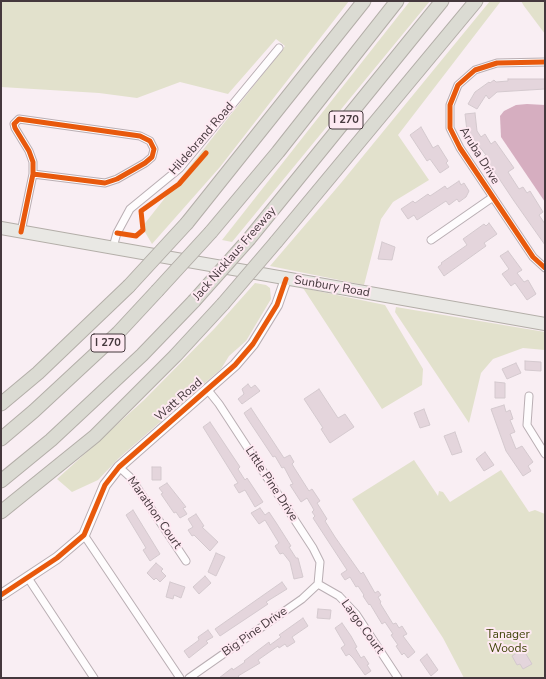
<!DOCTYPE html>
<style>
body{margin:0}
#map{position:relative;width:546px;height:679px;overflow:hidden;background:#f9eef3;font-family:"Nunito Sans",sans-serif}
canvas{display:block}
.frame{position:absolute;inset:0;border:2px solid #45383d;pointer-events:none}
</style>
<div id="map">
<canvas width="546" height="679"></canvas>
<div class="frame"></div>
</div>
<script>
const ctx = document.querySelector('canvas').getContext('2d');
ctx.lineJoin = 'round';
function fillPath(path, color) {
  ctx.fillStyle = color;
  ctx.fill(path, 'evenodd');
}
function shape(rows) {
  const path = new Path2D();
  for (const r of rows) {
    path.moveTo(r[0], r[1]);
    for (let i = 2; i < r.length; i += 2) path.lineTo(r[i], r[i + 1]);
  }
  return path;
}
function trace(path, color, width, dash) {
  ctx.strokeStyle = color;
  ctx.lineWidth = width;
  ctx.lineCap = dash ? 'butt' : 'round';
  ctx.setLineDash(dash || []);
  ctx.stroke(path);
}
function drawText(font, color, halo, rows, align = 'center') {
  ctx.font = font + ' "Nunito Sans",sans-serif';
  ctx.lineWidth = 4;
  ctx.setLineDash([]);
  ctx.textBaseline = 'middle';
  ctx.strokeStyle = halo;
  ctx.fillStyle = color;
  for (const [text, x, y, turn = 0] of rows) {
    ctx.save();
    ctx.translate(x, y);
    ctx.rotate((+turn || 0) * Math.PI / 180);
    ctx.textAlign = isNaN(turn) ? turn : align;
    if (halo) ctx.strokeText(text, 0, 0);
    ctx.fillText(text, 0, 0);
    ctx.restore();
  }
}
const green = shape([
 [1,1,31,2,349,1,220,167,152,244,142,227,285,46,276,39,228,94,180,82,137,98,99,93,1,87],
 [410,1,430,1,232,242,222,240],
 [490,1,501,1,398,135,429,180,393,202,381,219,364,285,270,266,341,183],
 [521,1,545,1,545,34,524,6],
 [255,283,266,285,270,288,271,299,246,341,229,356,221,369,119,458,98,480,72,492,57,479,144,400,215,328],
 [303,288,385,305,423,369,422,385,382,409],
 [396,307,545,332,545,350,523,348,493,359,481,373,469,423,395,312],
 [414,460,438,496,439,491,443,492,450,502,501,470,529,512,535,510,545,514,545,678,464,678,443,638,352,499]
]);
const water = shape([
 [527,104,545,105,545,202,501,137,500,116,504,111,516,105]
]);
const building = shape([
 [508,79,545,79,545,89,497,92,489,99,486,95,477,109,468,104,475,92,489,82,490,83,494,80,496,82,508,81,508,79],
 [475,113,477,131,481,137,485,134,491,144,495,141,514,168,508,172,519,189,523,187,527,193,530,191,543,212,539,215,545,224,545,245,514,201,484,156,486,155,467,131,465,114,475,113],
 [421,127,433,148,438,145,448,161,446,163,449,167,440,173,430,159,427,161,410,135,421,127],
 [459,181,461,185,464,183,469,191,466,197,459,202,457,199,449,205,446,201,417,220,414,215,408,219,401,209,413,201,415,203,428,194,430,196,445,186,447,189,459,181],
 [489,223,497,234,484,243,486,246,444,276,438,267,442,264,441,263,467,245,463,239,484,224,486,226,489,223],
 [382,242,395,247,392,260,378,259,382,242],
 [508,251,522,270,517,273,524,282,528,280,536,294,527,300,515,283,511,286,502,274,509,269,500,256,508,251],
 [525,361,541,362,541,371,525,370,525,361],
 [516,363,521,373,507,379,502,369,516,363],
 [495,382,505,383,505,398,495,398,495,382],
 [248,384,251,388,255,385,260,391,242,404,238,399,244,394,242,389,248,384],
 [319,389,338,418,345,414,354,427,330,443,321,429,323,428,304,399,319,389],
 [504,405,506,412,510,410,513,419,510,420,515,432,510,434,516,449,522,446,533,462,528,466,531,471,523,476,506,451,491,409,504,405],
 [251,408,284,458,290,455,294,462,292,464,295,469,309,491,312,489,320,501,317,503,327,519,325,521,335,537,361,574,363,572,375,593,378,591,381,595,378,597,381,602,380,603,393,624,396,623,399,628,402,626,407,634,403,636,415,652,408,658,404,653,402,655,396,646,398,645,391,635,393,634,385,622,382,624,370,604,369,605,363,596,364,595,358,586,356,587,350,577,345,580,341,574,347,570,313,518,315,516,312,512,314,510,307,498,301,502,290,485,293,484,284,467,282,468,275,456,273,457,247,418,244,413,251,408],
 [424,409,430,425,420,428,414,413,424,409],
 [210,422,240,467,238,469,245,480,247,478,263,502,255,507,245,490,239,493,234,485,238,483,203,427,210,422],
 [455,432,462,452,452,455,444,436,455,432],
 [485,452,494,465,484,471,476,459,485,452],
 [152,467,161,467,161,480,152,480,152,467],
 [167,483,186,507,183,508,187,514,180,518,176,512,174,513,161,494,163,493,159,488,167,483],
 [260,508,265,515,269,512,277,524,291,546,289,547,296,558,298,558,303,577,294,579,290,562,283,553,280,554,275,546,279,543,265,520,259,524,251,513,260,508],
 [133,510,160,554,150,561,143,550,146,548,126,515,133,510],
 [196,514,204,526,202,527,218,542,210,551,194,535,192,536,188,530,193,527,188,519,196,514],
 [216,553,225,557,216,576,208,572,216,553],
 [156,563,163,569,161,571,166,576,160,582,156,578,154,580,147,573,156,563],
 [205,576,211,583,199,594,193,587,205,576],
 [170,582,185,587,181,598,174,595,173,599,166,597,170,582],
 [282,582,287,589,266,602,268,604,220,636,215,629,282,582],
 [318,609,331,610,330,619,317,618,318,609],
 [303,618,308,626,292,637,295,642,287,647,285,644,279,648,278,646,258,660,260,663,238,676,240,678,219,678,232,668,233,670,245,662,244,661,269,642,270,645,281,637,279,635,303,618],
 [342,623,351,636,357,647,355,648,361,658,364,656,369,664,367,665,371,671,365,675,353,658,349,654,346,656,341,648,345,645,335,628,342,623],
 [208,630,213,637,206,641,208,643,189,658,184,651,199,640,198,637,208,630],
 [523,649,532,664,523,669,520,664,517,665,512,656,523,649],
 [427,654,438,670,431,676,420,660,427,654]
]);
const street = shape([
 [545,62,497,63,475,70,458,85,450,105,450,128,460,148,533,257,545,268],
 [21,232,33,174,33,162,29,151,15,128,14,124,19,119,140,136,150,141,154,149,152,157,145,163,117,179,105,183,33,174],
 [431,240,493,197],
 [113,247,117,233,130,209,180,168,279,48],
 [207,389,219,404,313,548,320,562,318,584],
 [529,396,527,425,545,454],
 [119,467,130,477,186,561],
 [84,535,180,678],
 [28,578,94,678],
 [318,584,339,596,356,614,398,678],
 [189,678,302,599,318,584]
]);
const secondary = shape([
 [1,595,57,558,84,535,105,485,119,467,235,365,253,344,277,305,286,279]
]);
const primary = shape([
 [1,228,545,324]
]);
const highway = shape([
 [187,223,364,1],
 [211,232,278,152,397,1],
 [249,239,442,1],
 [276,242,476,1],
 [1,404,38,373,129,286],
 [1,439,34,411,118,333,157,291],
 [1,481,51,440,142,355,194,301],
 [1,512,95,436,175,356,223,304]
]);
const highwayBridge = shape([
 [129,286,187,223],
 [157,291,211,232],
 [194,301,249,239],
 [223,304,276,242]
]);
const cycleway = shape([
 [545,62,497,63,475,70,458,85,450,105,450,128,460,148,533,257,545,268],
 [21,232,33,174,33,162,29,151,15,128,14,124,19,119,140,136,150,141,154,149,152,157,145,163,117,179,105,183,33,174],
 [117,233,136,236,143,230,141,211,179,184,206,153],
 [1,595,57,558,84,535,105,485,119,467,235,365,253,344,277,305,286,279]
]);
const shields = [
 [346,120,34],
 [108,343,34]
];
const shieldNames = [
 ["I 270",346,120],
 ["I 270",108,343]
];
const streetNames = [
 ["Hildebrand Road",202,139,-49],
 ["Aruba Drive",479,156,58],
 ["Jack Nicklaus Freeway",235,254,-49],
 ["Sunbury Road",332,287,10],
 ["Watt Road",179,400,-41],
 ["Little Pine Drive",271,484,57],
 ["Marathon Court",154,513,55],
 ["Largo Court",362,627,54],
 ["Big Pine Drive",255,632,-35]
];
const parkNames = [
 ["Tanager",508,635],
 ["Woods",508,649]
];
fillPath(green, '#e2e1cc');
fillPath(water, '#d6aec0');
fillPath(building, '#e4d5dc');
trace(building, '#d4c9ce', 1);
trace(street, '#b9aeb3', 9);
trace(secondary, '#b9aeb3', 12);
trace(primary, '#b3aea8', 14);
trace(highway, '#b3aea8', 15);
trace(street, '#fefcfd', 7);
trace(secondary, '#fefcfd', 10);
trace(primary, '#e9e8e4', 12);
trace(highway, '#dbdbd3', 13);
trace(highwayBridge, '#b3aea8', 15, []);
trace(highwayBridge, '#dbdbd3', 13);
trace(cycleway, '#e8590c', 5);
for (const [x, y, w] of shields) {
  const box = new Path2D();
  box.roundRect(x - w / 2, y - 9, w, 18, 3);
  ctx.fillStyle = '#fee9f2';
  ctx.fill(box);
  trace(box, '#45383d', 1);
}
drawText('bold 11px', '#45383d', null, shieldNames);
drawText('12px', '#45383d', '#fee9f2', streetNames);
drawText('12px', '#404509', '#fee9f2', parkNames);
</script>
